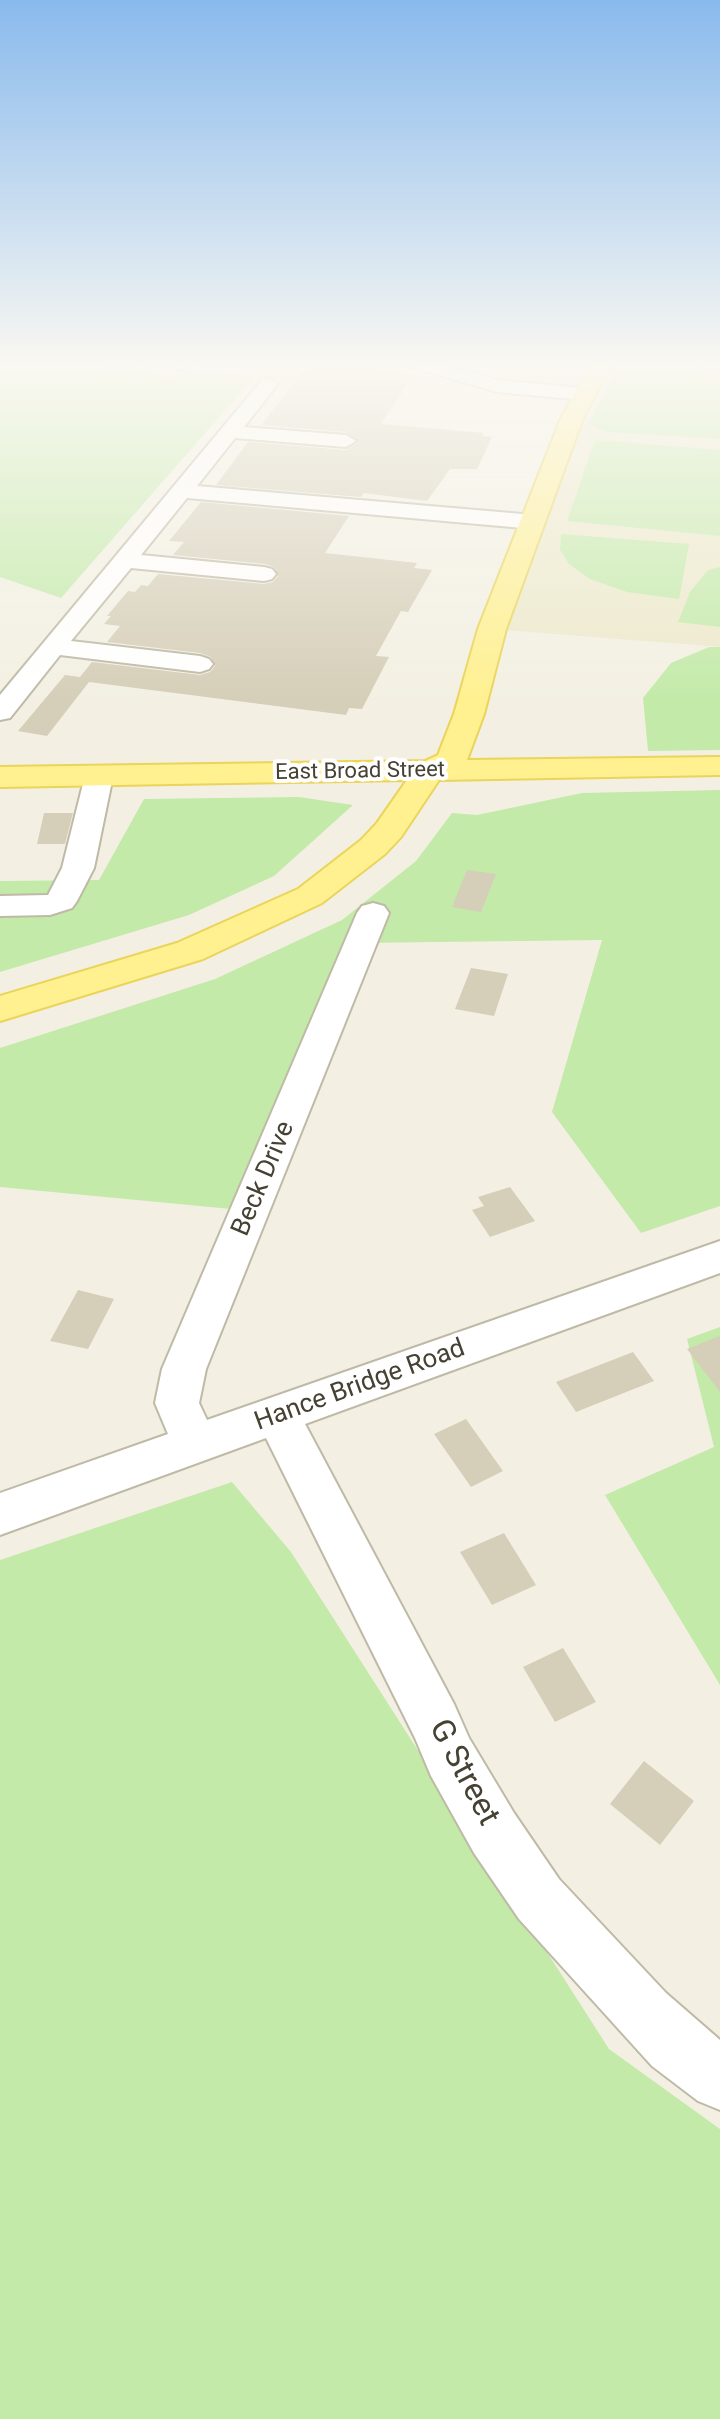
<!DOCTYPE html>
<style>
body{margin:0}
canvas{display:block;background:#f3f0e3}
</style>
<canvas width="720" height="2419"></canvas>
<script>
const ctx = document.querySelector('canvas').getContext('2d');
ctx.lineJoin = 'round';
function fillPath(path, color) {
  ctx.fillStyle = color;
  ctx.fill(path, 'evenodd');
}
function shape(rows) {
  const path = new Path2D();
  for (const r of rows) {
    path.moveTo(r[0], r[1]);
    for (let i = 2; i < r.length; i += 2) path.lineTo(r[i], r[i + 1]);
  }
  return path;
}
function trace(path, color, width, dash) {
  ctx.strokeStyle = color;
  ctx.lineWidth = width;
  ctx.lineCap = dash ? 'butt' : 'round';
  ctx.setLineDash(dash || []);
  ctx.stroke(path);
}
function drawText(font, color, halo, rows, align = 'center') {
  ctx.font = font + ' Roboto,sans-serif';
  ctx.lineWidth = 8;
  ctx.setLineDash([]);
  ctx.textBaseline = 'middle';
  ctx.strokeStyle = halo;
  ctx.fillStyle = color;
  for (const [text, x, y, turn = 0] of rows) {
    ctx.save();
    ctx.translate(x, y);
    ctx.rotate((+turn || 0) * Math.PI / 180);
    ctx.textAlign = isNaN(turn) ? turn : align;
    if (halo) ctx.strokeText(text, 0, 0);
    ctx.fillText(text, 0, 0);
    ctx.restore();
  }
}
const education = shape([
 [602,363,720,363,720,647,492,629,583,394]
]);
const green = shape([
 [0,363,103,363,101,370,151,367,165,381,185,371,255,376,61,598,0,577],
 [621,363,667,365,720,375,720,439,607,432,588,424],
 [595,440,720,450,720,536,567,521],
 [561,534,689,544,679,599,627,592,590,579,569,564,560,550],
 [720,567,720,627,678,622,690,592,708,570],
 [709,647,720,647,720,750,648,751,643,698,671,663],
 [720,790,720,1206,641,1233,552,1112,602,940,358,943,252,1211,0,1187,0,1048,215,979,342,920,416,861,452,813,477,815,582,793],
 [299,797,353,805,274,876,189,915,0,972,0,881,99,880,144,799],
 [720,1327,720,1685,605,1495,714,1447,687,1339],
 [232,1482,291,1552,609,2049,720,2129,720,2419,0,2419,0,1560]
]);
const building = shape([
 [310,363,361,363,413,375,381,424,484,433,482,436,492,437,477,469,450,469,427,501,364,493,361,497,216,485,248,442,346,450,359,442,346,432,261,425],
 [201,502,349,516,325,553,417,563,414,568,432,570,408,612,401,611,376,656,389,657,362,709,349,708,346,715,89,682,47,736,18,731,65,675,80,677,92,662,200,675,210,672,215,666,211,657,200,653,107,642,120,626,104,624,111,616,107,616,128,591,135,592,141,585,148,586,158,574,264,584,273,582,278,576,274,567,265,564,173,555,184,542,169,541],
 [44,813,73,813,65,844,37,844],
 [467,870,496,874,481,912,452,907],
 [471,968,508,974,494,1016,455,1009],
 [510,1187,535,1221,490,1237,472,1210,484,1206,478,1197],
 [78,1290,114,1299,88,1349,50,1341],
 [720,1336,720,1392,687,1349],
 [633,1352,654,1381,576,1412,556,1382],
 [466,1419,503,1471,471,1487,434,1434],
 [504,1533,536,1585,492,1605,460,1552],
 [563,1648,596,1702,555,1722,523,1667],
 [644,1761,694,1801,660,1845,610,1804]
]);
const minor = shape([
 [174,363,194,363,182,370,176,369,174,363],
 [408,363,436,363,498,380,583,388,592,394,583,400,497,392,411,367,408,363],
 [700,363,720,363,720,369,703,367,700,363],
 [269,378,278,384,244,427,346,435,356,441,346,447,235,438,197,486,534,515,545,522,534,529,187,498,141,555,264,567,272,569,276,574,272,579,264,581,131,568,71,641,200,656,209,659,213,664,209,669,200,672,60,655,10,718,0,720,0,695,262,380,269,378],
 [99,767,109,770,113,776,94,868,77,901,72,908,50,915,0,916,0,896,48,895,62,868,85,776,89,770,99,767],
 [373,903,384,906,389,913,206,1369,199,1403,207,1420,720,1241,720,1273,305,1424,454,1704,469,1738,514,1813,559,1879,666,1993,720,2040,720,2110,698,2101,652,2066,519,1919,474,1853,431,1776,415,1738,266,1438,0,1535,0,1493,168,1434,155,1403,162,1369,357,913,362,906,373,903]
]);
const major = shape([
 [592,363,612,363,583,418,506,629,484,714,467,760,720,757,720,775,439,780,401,837,385,854,322,903,203,959,0,1021,0,996,177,943,298,889,361,840,377,823,407,780,0,787,0,767,425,761,438,755,454,714,478,629,561,418,592,363]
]);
const farStreetnames = [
 ["East Broad Street",360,772,-1]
];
const streetNames = [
 ["Beck Drive",264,1179,-67],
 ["Hance Bridge Road",360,1386,-20]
];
const nearStreetnames = [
 ["G Street",463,1773,62]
];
fillPath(education, '#ede9cc');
fillPath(green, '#c3eaa9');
fillPath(building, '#d5ceb8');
trace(minor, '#bfbaa6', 4);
trace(major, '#ead45a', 4);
fillPath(minor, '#fff');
fillPath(major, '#fff090');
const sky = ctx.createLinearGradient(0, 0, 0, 702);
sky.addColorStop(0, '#89baed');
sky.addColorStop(0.52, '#faf8f2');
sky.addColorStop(1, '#faf8f200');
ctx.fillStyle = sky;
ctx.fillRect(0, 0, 720, 702);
drawText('22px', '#454133', '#fff', farStreetnames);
drawText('26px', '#454133', '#fff', streetNames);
drawText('32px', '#454133', '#fff', nearStreetnames);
</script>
